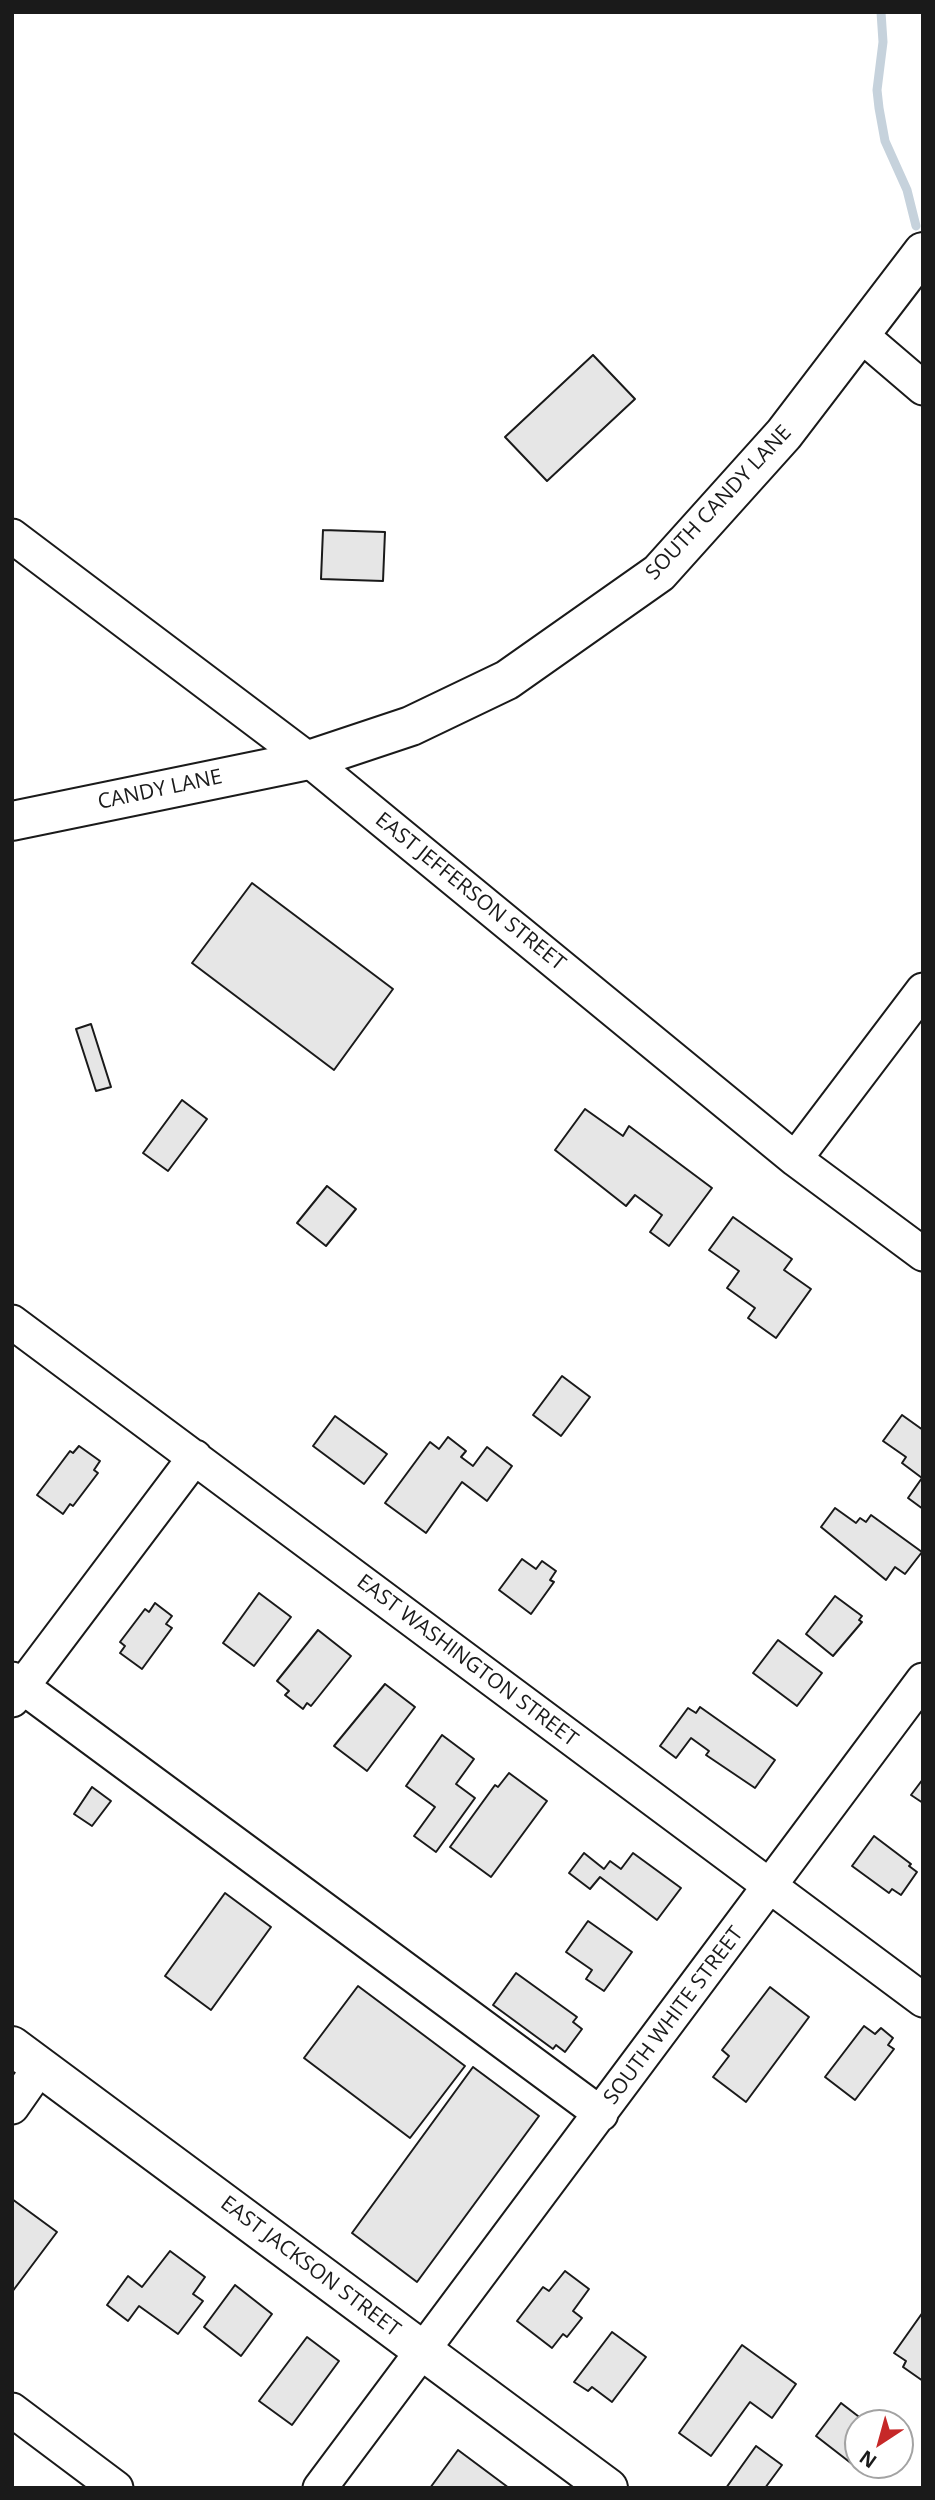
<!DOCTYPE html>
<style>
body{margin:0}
#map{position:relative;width:935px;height:2500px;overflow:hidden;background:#fff;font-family:"Open Sans",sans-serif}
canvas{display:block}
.frame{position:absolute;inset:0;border:14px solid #1a1a1a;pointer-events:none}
.north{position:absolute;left:844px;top:2409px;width:70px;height:70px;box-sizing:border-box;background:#fff;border:2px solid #a3a3a3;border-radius:50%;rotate:216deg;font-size:19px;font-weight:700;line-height:28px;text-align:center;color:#1a1a1a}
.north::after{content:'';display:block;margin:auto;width:24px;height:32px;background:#c62828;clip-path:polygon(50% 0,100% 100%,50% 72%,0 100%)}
</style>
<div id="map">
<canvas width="935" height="2500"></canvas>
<div class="frame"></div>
<div class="north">N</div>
</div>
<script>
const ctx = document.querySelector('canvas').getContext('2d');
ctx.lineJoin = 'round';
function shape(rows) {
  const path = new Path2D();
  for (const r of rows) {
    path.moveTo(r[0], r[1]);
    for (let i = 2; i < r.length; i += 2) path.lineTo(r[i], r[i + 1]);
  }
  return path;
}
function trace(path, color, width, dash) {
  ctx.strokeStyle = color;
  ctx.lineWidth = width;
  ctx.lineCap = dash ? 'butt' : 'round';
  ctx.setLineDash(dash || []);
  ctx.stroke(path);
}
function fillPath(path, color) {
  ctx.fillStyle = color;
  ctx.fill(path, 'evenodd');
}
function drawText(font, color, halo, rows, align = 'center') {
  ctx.font = font + ' "Open Sans",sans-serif';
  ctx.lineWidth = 5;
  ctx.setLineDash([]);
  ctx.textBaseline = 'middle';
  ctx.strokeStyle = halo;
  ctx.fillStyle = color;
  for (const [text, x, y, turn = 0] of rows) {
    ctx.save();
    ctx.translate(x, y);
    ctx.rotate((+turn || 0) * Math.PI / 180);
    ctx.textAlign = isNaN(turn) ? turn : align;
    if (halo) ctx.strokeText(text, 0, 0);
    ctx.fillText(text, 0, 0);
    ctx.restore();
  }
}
const stream = shape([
 [881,12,883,42,877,90,879,108,885,141,907,190,916,226]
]);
const building = shape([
 [593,355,635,399,547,481,505,437,593,355],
 [323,530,385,532,383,581,321,579,323,530],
 [252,883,393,989,334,1070,192,963,252,883],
 [91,1024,111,1087,96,1091,76,1029,91,1024],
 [182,1100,207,1119,168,1171,143,1153,182,1100],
 [585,1109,623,1136,629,1126,712,1188,669,1246,650,1232,662,1215,635,1195,626,1206,555,1150,585,1109],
 [327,1186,356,1209,326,1246,297,1223,327,1186],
 [733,1217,792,1259,784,1270,811,1289,776,1338,748,1318,755,1308,727,1288,739,1271,709,1250,733,1217],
 [562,1376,590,1397,561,1436,533,1415,562,1376],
 [902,1415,923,1430,923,1509,908,1498,922,1478,902,1463,906,1457,883,1441,902,1415],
 [335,1416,387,1454,364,1484,313,1446,335,1416],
 [448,1437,466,1451,461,1457,473,1466,487,1447,512,1466,487,1501,462,1482,426,1533,385,1503,430,1442,439,1449,448,1437],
 [79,1446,100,1461,94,1470,98,1473,73,1506,70,1504,63,1514,37,1495,70,1451,73,1453,79,1446],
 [835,1508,856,1523,860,1518,866,1522,871,1515,922,1552,905,1574,895,1567,886,1580,821,1527,835,1508],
 [522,1559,536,1569,542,1561,556,1571,550,1580,554,1582,531,1614,499,1590,522,1559],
 [259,1593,291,1617,254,1666,223,1643,259,1593],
 [835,1596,862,1616,859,1620,862,1622,833,1656,806,1634,835,1596],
 [155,1603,172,1616,166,1624,172,1628,142,1669,120,1653,125,1646,120,1642,145,1609,149,1612,155,1603],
 [318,1630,351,1656,311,1706,307,1703,303,1709,285,1695,289,1691,277,1681,318,1630],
 [778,1640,822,1673,797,1706,753,1673,778,1640],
 [385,1684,415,1707,367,1771,334,1746,385,1684],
 [700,1707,775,1760,755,1788,706,1755,709,1751,691,1738,676,1758,660,1746,688,1708,696,1713,700,1707],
 [442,1735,474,1759,456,1784,475,1798,436,1852,414,1836,435,1807,406,1786,442,1735],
 [509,1773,547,1801,491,1877,450,1847,495,1785,498,1787,509,1773],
 [923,1779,923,1803,911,1795,923,1779],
 [92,1787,111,1801,92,1826,74,1814,92,1787],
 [874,1836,911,1864,909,1866,917,1872,901,1895,892,1889,889,1893,852,1866,874,1836],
 [584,1853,604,1869,610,1861,621,1869,633,1853,681,1888,657,1920,600,1877,590,1889,569,1873,584,1853],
 [225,1893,271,1927,211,2010,165,1976,225,1893],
 [588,1921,632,1952,604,1991,586,1979,592,1970,566,1952,588,1921],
 [516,1973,577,2017,573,2022,582,2029,565,2052,556,2045,553,2049,493,2005,516,1973],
 [358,1986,465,2066,410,2138,304,2058,358,1986],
 [770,1987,809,2017,746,2102,713,2077,729,2056,722,2050,770,1987],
 [864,2026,875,2034,881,2028,893,2038,888,2045,894,2049,855,2100,825,2077,864,2026],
 [473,2067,539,2116,417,2282,352,2233,473,2067],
 [12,2199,57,2232,12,2292,12,2199],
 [170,2251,205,2277,193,2294,203,2301,178,2334,139,2306,128,2321,107,2305,128,2276,142,2287,170,2251],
 [565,2271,589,2289,573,2311,582,2318,567,2337,563,2334,552,2348,517,2321,543,2287,549,2291,565,2271],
 [235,2285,272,2314,241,2356,204,2327,235,2285],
 [923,2312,923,2381,903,2367,906,2361,894,2353,923,2312],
 [612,2332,646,2357,612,2402,592,2387,588,2391,574,2382,612,2332],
 [307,2337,339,2361,292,2425,259,2401,307,2337],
 [742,2345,796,2384,772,2418,750,2402,711,2456,679,2433,742,2345],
 [841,2403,867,2423,858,2423,858,2465,886,2465,879,2474,870,2468,865,2474,816,2436,841,2403],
 [756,2446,782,2465,765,2488,726,2488,756,2446],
 [458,2450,509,2488,430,2488,458,2450]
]);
const minor = shape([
 [861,335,923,388],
 [12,536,309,760,795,1159,923,1254],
 [795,1159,923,990],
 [12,1322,923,2000],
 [12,1679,601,2114],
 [12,1700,195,1457],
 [12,2107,40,2067],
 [12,2410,116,2488],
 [320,2488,923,1680]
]);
const major = shape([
 [12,821,309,760,411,726,507,680,659,573,784,434,923,252]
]);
const highway = shape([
 [12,2046,608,2488]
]);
const streetNames = [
 ["SOUTH CANDY LANE",719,503,-47],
 ["CANDY LANE",160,790,-12],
 ["EAST JEFFERSON STREET",470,892,39],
 ["EAST WASHINGTON STREET",467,1661,37],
 ["SOUTH WHITE STREET",674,2016,-53],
 ["EAST JACKSON STREET",310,2267,37]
];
trace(stream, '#c6d2dc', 9);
fillPath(building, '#e6e6e6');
trace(building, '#1a1a1a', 2);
trace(minor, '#1a1a1a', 37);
trace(major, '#1a1a1a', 42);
trace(highway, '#1a1a1a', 42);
trace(minor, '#fff', 33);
trace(major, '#fff', 38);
trace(highway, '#fff', 38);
drawText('21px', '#1a1a1a', '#fff', streetNames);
</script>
